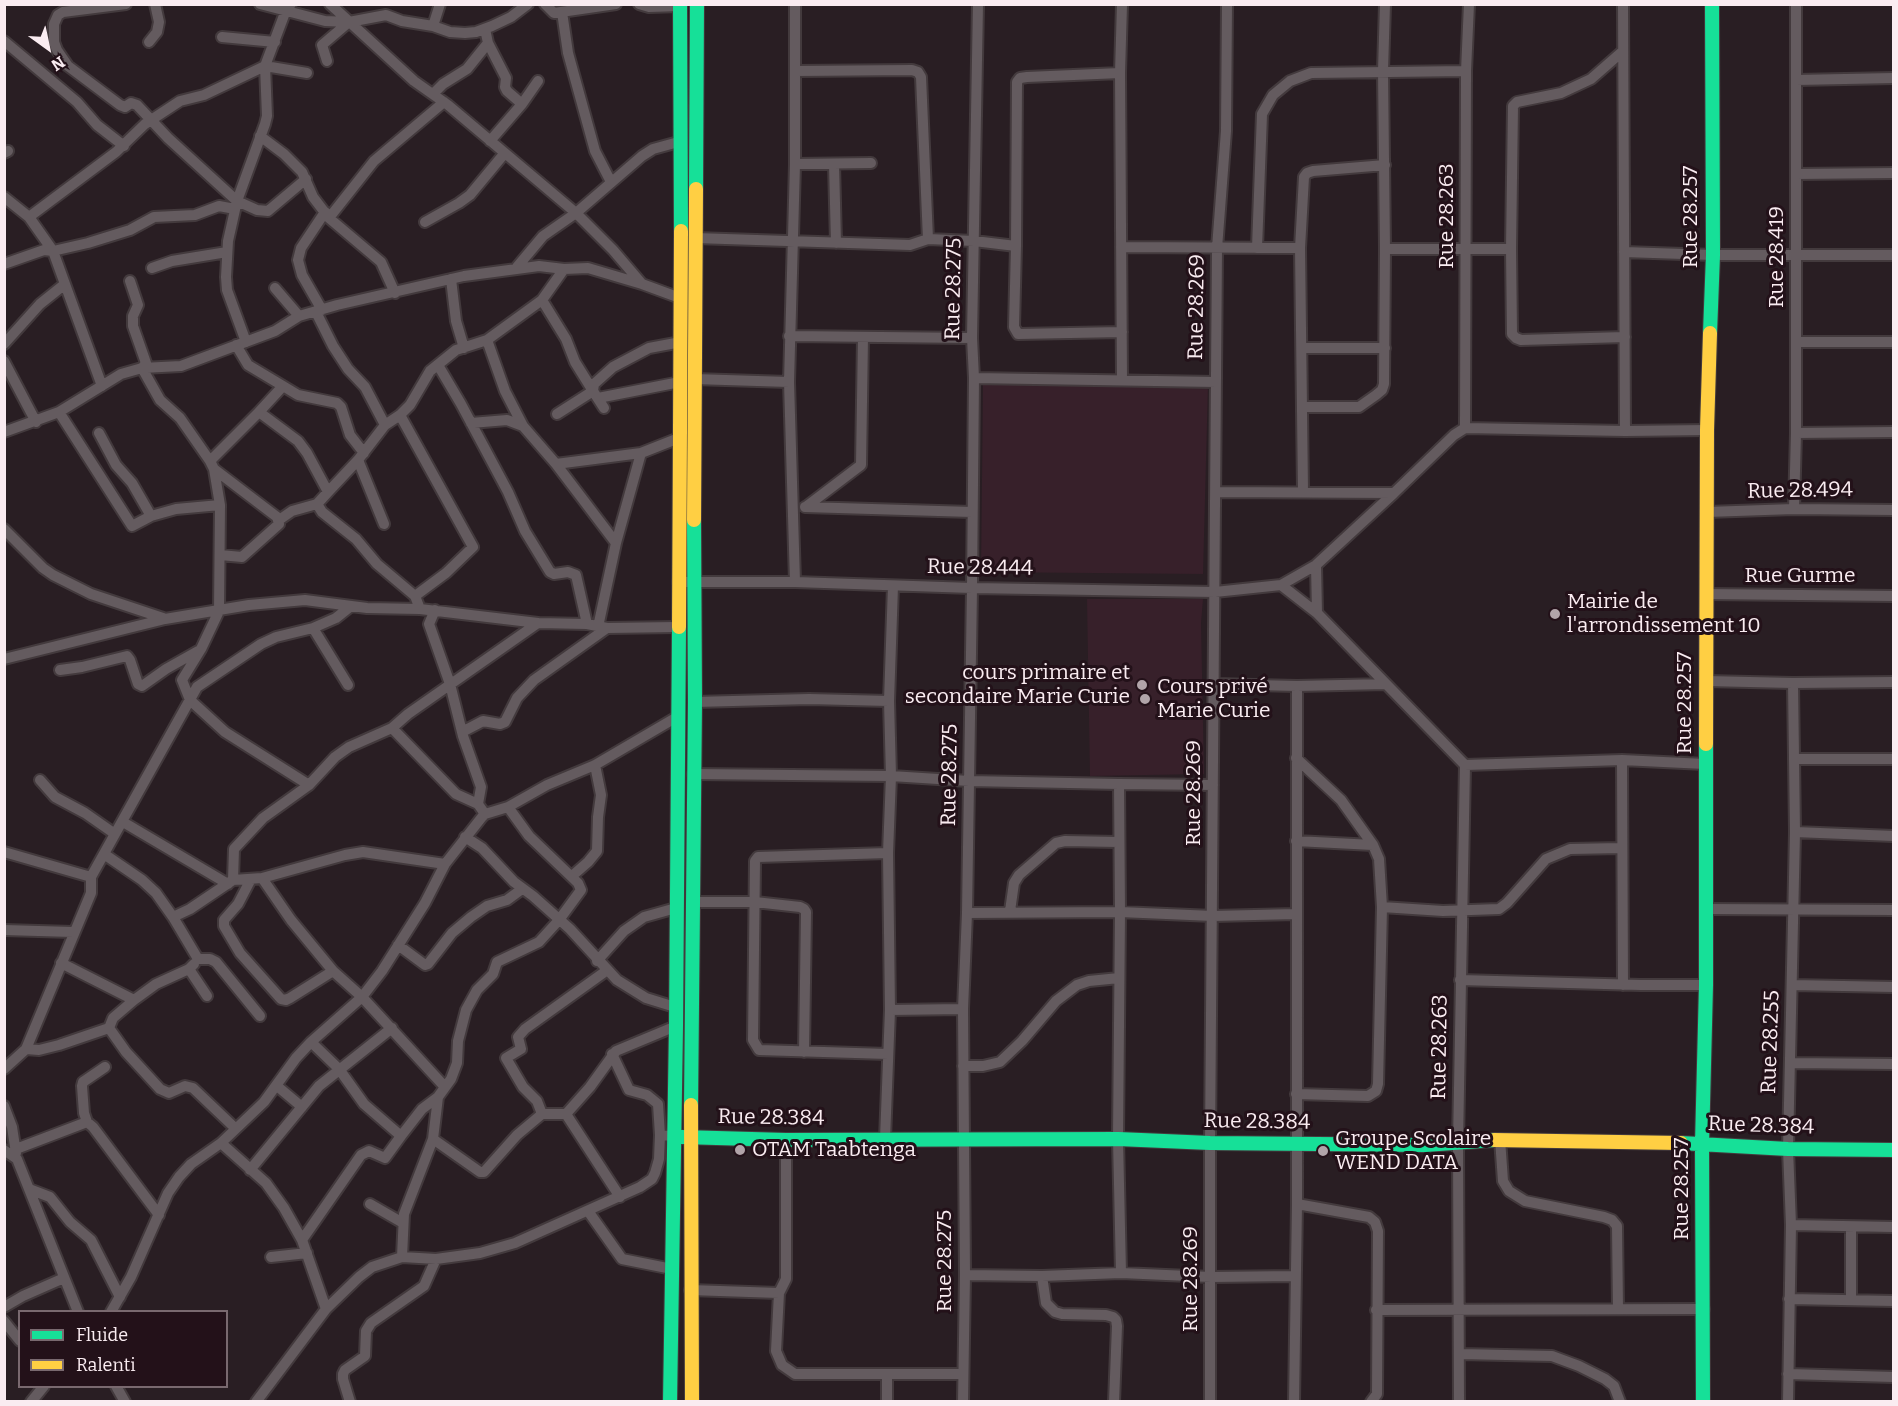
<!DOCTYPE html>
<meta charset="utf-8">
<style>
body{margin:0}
#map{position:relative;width:1898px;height:1406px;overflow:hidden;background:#291e23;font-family:Bitter,serif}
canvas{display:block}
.frame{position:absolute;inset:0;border:6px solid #faecf1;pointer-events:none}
.legend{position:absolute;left:18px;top:1310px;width:210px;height:78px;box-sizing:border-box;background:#231119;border:2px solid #79696f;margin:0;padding:8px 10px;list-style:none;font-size:18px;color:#faecf1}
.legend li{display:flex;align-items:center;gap:12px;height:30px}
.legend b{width:30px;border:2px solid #79696f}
.north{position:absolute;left:18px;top:18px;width:60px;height:60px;-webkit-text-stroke:4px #231119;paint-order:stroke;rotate:147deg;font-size:16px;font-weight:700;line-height:24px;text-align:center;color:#faecf1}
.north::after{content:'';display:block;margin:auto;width:21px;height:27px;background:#faecf1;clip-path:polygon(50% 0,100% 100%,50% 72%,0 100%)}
</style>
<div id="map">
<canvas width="1898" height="1406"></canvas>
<div class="frame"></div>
<ul class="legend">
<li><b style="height:8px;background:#16e098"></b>Fluide</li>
<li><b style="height:8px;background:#ffcf43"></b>Ralenti</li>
</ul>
<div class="north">N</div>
</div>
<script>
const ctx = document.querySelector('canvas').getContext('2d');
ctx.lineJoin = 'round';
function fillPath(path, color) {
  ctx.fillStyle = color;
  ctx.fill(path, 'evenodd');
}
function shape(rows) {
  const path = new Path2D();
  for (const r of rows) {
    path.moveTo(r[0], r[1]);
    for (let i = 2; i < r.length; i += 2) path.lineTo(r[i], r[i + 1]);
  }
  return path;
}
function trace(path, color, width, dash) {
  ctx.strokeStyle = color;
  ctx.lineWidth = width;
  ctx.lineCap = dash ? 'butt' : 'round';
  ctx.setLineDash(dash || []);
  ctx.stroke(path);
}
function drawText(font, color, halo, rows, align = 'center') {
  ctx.font = font + ' Bitter,serif';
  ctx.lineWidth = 6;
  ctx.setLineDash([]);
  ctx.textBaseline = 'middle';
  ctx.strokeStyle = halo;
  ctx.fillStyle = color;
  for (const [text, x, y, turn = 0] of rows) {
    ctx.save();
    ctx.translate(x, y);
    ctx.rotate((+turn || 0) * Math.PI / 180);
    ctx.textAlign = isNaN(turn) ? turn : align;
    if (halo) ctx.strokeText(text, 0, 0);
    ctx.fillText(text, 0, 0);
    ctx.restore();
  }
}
const built = shape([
 [983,385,1208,385,1203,574,981,572],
 [1087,599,1203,599,1201,623,1204,774,1090,776]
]);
const street = shape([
 [126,4,63,12,58,15,54,24,54,42,57,50,68,66,120,105,125,107,131,103,137,105,168,138,237,201,257,210,268,211,306,179],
 [260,4,325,21,349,22,386,15,402,21,433,26,450,32,465,33,476,32,492,26,511,17,528,4],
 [330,4,414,81,448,105,576,213,613,250,642,284,680,298],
 [545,4,554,13,616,4],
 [639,4,649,7,680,6],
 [1623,4,1625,431],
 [562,12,568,53,595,151,611,182],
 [433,26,440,4],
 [485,29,488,43,506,78,505,87,507,91,522,104],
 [222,37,275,42],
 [4,41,77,102,97,125,124,146],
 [149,42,157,32,159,22,155,4],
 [1623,51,1591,79,1561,93,1517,102,1513,106,1511,249,1512,334,1516,338,1521,340,1625,337],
 [327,61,322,45,349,22],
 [795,71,912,70,918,72,921,77,928,239],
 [1120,73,1027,77,1020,78,1017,82,1016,246,1014,327,1018,334,1122,332],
 [1796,80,1894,78],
 [433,94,443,84,467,69,488,43],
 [260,136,284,154,302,172,313,197,329,218,381,262,395,293],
 [490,141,522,104,538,81],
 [4,153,8,151],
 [795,164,871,163],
 [834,164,836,243],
 [1796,174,1894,173],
 [4,197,29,217],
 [329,218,374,161,444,102],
 [425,222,459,203,470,195,504,154],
 [695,238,910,245,928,239,974,241,1016,246],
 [1121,247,1300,248],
 [1257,248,1262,114,1273,95,1290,81,1311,73,1466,71],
 [1385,249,1511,249],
 [1624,252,1713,255,1894,255],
 [4,264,44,250,53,251,88,243,130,230,154,217,195,215,219,206,235,209],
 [517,267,543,236,576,213,642,156,653,149,682,141],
 [152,268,172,261,227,252],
 [564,269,542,300,487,340,505,391,523,426,556,464,641,453],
 [451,279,456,321,464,348],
 [130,281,138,305,133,316,133,326,146,363,142,368,160,400,180,418,210,461,214,469,220,505,219,611,201,649,182,680,190,700,225,732,309,785],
 [275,288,299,316],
 [542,300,566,339,575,362,593,391,557,414],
 [322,310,302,275,298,260,301,248,325,212],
 [316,312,333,346,348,369,365,387,385,425],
 [789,336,972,338],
 [246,342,227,290,226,277,228,241,237,201,265,124,267,116,265,66,286,10,291,4],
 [1796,342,1894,342],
 [4,344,40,304,65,284],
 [236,345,248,365,298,395,337,403,341,407,350,435,364,453],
 [1302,348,1385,348],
 [4,361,36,422],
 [438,365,461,404,508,492,525,531,550,572,554,574,568,572,576,575,587,624],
 [974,378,1216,382],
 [694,379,789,382],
 [1122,380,1120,73,1122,4],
 [102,386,53,251,29,217,116,152,145,124,180,101,204,95,265,66,307,73],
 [598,398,680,382],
 [1302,407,1359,407,1376,395,1382,390,1384,384,1385,249,1383,71,1385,4],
 [604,408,593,391,594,384,613,367,649,348,681,342],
 [59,412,132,526,151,516,176,509,220,505],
 [259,412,283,386],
 [400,415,473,547,446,573,415,596],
 [471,423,507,420,523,426],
 [1465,428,1466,71,1469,4],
 [4,432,59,412,121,374,142,368,181,366,275,331,299,316,337,305,464,276,539,266,564,269,588,268,642,284],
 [99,433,116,465,132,483,151,516],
 [1796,433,1894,432],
 [358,460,384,524],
 [210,461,259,412,298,441,307,453,328,492,317,504,322,512,356,539,377,564,415,596,420,609],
 [556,464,616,543],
 [214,469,277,517,279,524,242,557,220,555],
 [1303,491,1300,248,1304,177,1307,173,1313,171,1385,165],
 [328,492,358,460,385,425,400,415,410,405,430,371,456,350,487,340],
 [1215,492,1394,493],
 [807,506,861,465,863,337],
 [805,507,972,512],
 [1794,509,1796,433,1796,4],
 [1707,512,1794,509,1894,510],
 [279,520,292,511,317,504],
 [4,529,43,568,53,575,91,594,163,618],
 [1316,565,1317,613],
 [678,582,795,582,972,588,1215,592,1281,585,1316,565,1394,493,1454,435,1465,428,1625,431,1707,430],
 [795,582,789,382,795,164,795,4],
 [1281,585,1317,613,1465,765,1622,760,1705,764],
 [1706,594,1894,596],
 [435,610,429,624,450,684,463,736,481,787,478,804,485,814],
 [598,627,616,543,641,453,679,438],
 [313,628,348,685],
 [4,659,165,619,249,605,305,600,367,608,420,609,538,623,587,624,607,628,677,627],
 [60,670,82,667,127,656,130,660,138,684,142,686,166,669,198,651],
 [1706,681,1793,683,1894,682],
 [1214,684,1297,686,1386,684],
 [695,702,809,699,889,701],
 [392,728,456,794,478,804],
 [462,732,483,721,500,724,505,722,517,698,534,680,607,628],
 [1296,758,1341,800,1373,845,1379,859,1382,907,1378,1084,1376,1091,1368,1096,1296,1094],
 [1794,759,1894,759],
 [1622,760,1623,985],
 [693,774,891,776,969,781,1119,784,1213,785],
 [40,780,55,797,85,813,115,834],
 [1119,784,1120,912,1118,1139,1121,1273],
 [123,822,228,884],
 [1795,832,1894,836],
 [465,837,482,848,514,882,533,896,570,929,617,980,646,998,675,1007],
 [1296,841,1373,845],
 [4,852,91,877],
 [104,854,142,880,156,893,173,917,190,909,233,880,234,849,263,818,309,785,335,757,349,747,392,728,408,714,538,623],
 [572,876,588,862,597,851,598,817,601,795,595,765],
 [262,878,291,920,333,971,362,997,445,1087],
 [251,879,238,904,224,920,224,926,240,953,281,999,286,1000,290,998,333,971],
 [233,880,262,878,345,855,363,852,445,864],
 [692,902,755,902,800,907,804,909,806,912,804,1052],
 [1382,907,1443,911,1499,909,1507,903,1546,859,1570,849,1621,848],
 [1705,909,1894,910],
 [1010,911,1014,883,1019,875,1056,843,1065,841,1118,842],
 [967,913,1120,912,1213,916,1296,914],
 [173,917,198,959,210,959,216,962,260,1016],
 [4,930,73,932],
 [398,945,425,965,428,964,452,933,471,917,487,906,507,900,522,889],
 [597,961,624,931,644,917,676,908],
 [61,963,134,1000],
 [194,964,189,969,207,996],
 [189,969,156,984,134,1000,113,1018,109,1028,126,1052,160,1089,169,1093,185,1086,193,1088,235,1128],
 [1460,980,1641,985,1706,985],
 [1792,985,1894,987],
 [890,1010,963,1009],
 [311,1042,339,1069,364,1104,401,1136,422,1109,438,1097],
 [26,1049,39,1050,59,1045,109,1028],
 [612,1054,629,1090,647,1095,658,1104,660,1135],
 [888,1054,759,1050,753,1040,755,861,758,857,888,853],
 [1790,1063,1894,1064],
 [963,1066,983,1066,1000,1062,1022,1041,1056,1001,1077,985,1089,981,1119,978],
 [4,1069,26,1049,91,893,91,877,197,687,261,644,276,637,313,628,336,618,351,606],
 [277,1086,302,1107],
 [4,1106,12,1127,16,1153],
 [542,1114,566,1114,620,1197],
 [566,1114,590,1087,616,1051,676,1026],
 [87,1122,84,1113,82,1086,83,1082,105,1067],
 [433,1139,480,1172,484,1172,517,1135,542,1114,537,1101,523,1087,506,1058,521,1049,518,1037,525,1029,606,971],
 [885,1139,890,1010,888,853,891,776,889,701,893,586],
 [1500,1139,1503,1181,1509,1191,1525,1201,1604,1217,1612,1220,1617,1226,1618,1309],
 [786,1140,786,1279,779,1293,776,1351,782,1365,795,1374,963,1374],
 [221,1143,266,1183,284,1208,302,1240],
 [16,1149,87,1122,93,1127,159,1215],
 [4,1150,17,1159,78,1312],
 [250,1170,319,1086,392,1028],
 [29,1189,50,1197,70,1222,91,1240,120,1297],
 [370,1204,403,1223],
 [1297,1204,1369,1217,1375,1222,1378,1231,1377,1394,1371,1402],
 [588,1211,622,1259,672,1269],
 [1791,1225,1894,1227],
 [1851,1227,1851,1300],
 [271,1257,307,1253],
 [402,1257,404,1214,433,1139,438,1097,451,1079,457,1063,458,1041,466,1010,477,990,493,974,497,962,539,942,559,920,581,890,578,883,529,836,508,807],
 [965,1275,1042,1276,1121,1273,1211,1277,1295,1276],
 [1042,1276,1046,1303,1055,1312,1062,1314,1106,1315,1113,1317,1116,1320,1117,1326,1114,1402],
 [690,1290,779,1293],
 [1789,1299,1894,1301],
 [4,1307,23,1296,64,1278],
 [326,1309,302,1240,361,1155,369,1151,385,1158,401,1136],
 [1376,1310,1704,1309],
 [111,1312,131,1277,168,1193,179,1177,191,1164,221,1143,264,1102,296,1058,311,1042,362,997,382,971,425,903,445,864,482,817,485,814,508,807,547,785,595,765,677,717],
 [4,1321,20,1341],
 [1460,1354,1552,1356,1579,1366,1605,1379,1614,1386,1620,1402],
 [887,1374,887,1402],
 [1788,1374,1894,1377],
 [116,1386,125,1402],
 [31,1402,44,1386],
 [256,1402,326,1309,359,1277,372,1267,402,1257,436,1259,480,1253,515,1243,640,1187,652,1179,655,1173,659,1159,660,1135,675,1136],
 [350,1402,343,1379,343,1374,345,1370,365,1356,366,1331,371,1323,424,1286,436,1259],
 [963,1402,965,1275,963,1009,967,913,972,588,974,378,972,338,978,4],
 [1210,1402,1210,1143,1217,248,1226,131,1227,4],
 [1294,1402,1297,1204,1297,686],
 [1459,1402,1458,1143,1465,765],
 [1788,1402,1791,1225,1788,1149,1795,832,1793,683]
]);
const fast = shape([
 [680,4,681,231],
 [696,189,697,4],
 [1710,333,1713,255,1712,4],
 [691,1105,695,702,694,520],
 [682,1137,786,1140,1118,1139,1210,1143,1425,1145,1494,1140],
 [1681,1143,1788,1149,1894,1150],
 [670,1402,676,1026,679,627],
 [1703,1402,1702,1144,1706,985,1706,744]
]);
const slow = shape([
 [694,520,696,189],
 [679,627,681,231],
 [1706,744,1707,430,1710,333],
 [691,1105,692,1402],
 [1494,1140,1681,1143]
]);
const markers = [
 [1555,614,6,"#b1a4a9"],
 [1142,685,6,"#b1a4a9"],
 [1145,699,6,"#b1a4a9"],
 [740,1150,6,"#b1a4a9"],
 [1323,1151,6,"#b1a4a9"]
];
const streetNames = [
 ["Rue 28.263",1447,216,-90],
 ["Rue 28.257",1691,217,-90],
 ["Rue 28.419",1777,257,-90],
 ["Rue 28.275",954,289,-89],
 ["Rue 28.269",1197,307,-89],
 ["Rue 28.494",1800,491,-1],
 ["Rue 28.444",980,568,1],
 ["Rue Gurme",1800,576],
 ["Rue 28.257",1685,703,-90],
 ["Rue 28.275",950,775,-89],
 ["Rue 28.269",1194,793,-90],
 ["Rue 28.255",1771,1042,-88],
 ["Rue 28.263",1440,1047,-89],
 ["Rue 28.384",771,1118,1],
 ["Rue 28.384",1257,1122,1],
 ["Rue 28.384",1761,1126,2],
 ["Rue 28.257",1682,1189,-90],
 ["Rue 28.275",945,1261,-90],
 ["Rue 28.269",1191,1279,-90]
];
const poiNames = [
 ["Mairie de",1567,602],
 ["l'arrondissement 10",1567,626],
 ["cours primaire et",1130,673,"right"],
 ["secondaire Marie Curie",1130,697,"right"],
 ["Cours privé",1157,687],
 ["Marie Curie",1157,711],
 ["Groupe Scolaire",1335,1139],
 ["WEND DATA",1335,1163],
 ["OTAM Taabtenga",752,1150]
];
fillPath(built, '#37202a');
trace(street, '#433a3d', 14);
trace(fast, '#433a3d', 16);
trace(slow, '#433a3d', 16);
trace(street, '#645b5f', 10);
trace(fast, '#16e098', 14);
trace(slow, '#ffcf43', 14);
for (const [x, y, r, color] of markers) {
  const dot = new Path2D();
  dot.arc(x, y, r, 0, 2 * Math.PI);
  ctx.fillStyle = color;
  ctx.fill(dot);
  trace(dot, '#231119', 2);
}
drawText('21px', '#faecf1', '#231119', streetNames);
drawText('21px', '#faecf1', '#231119', poiNames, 'left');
</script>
